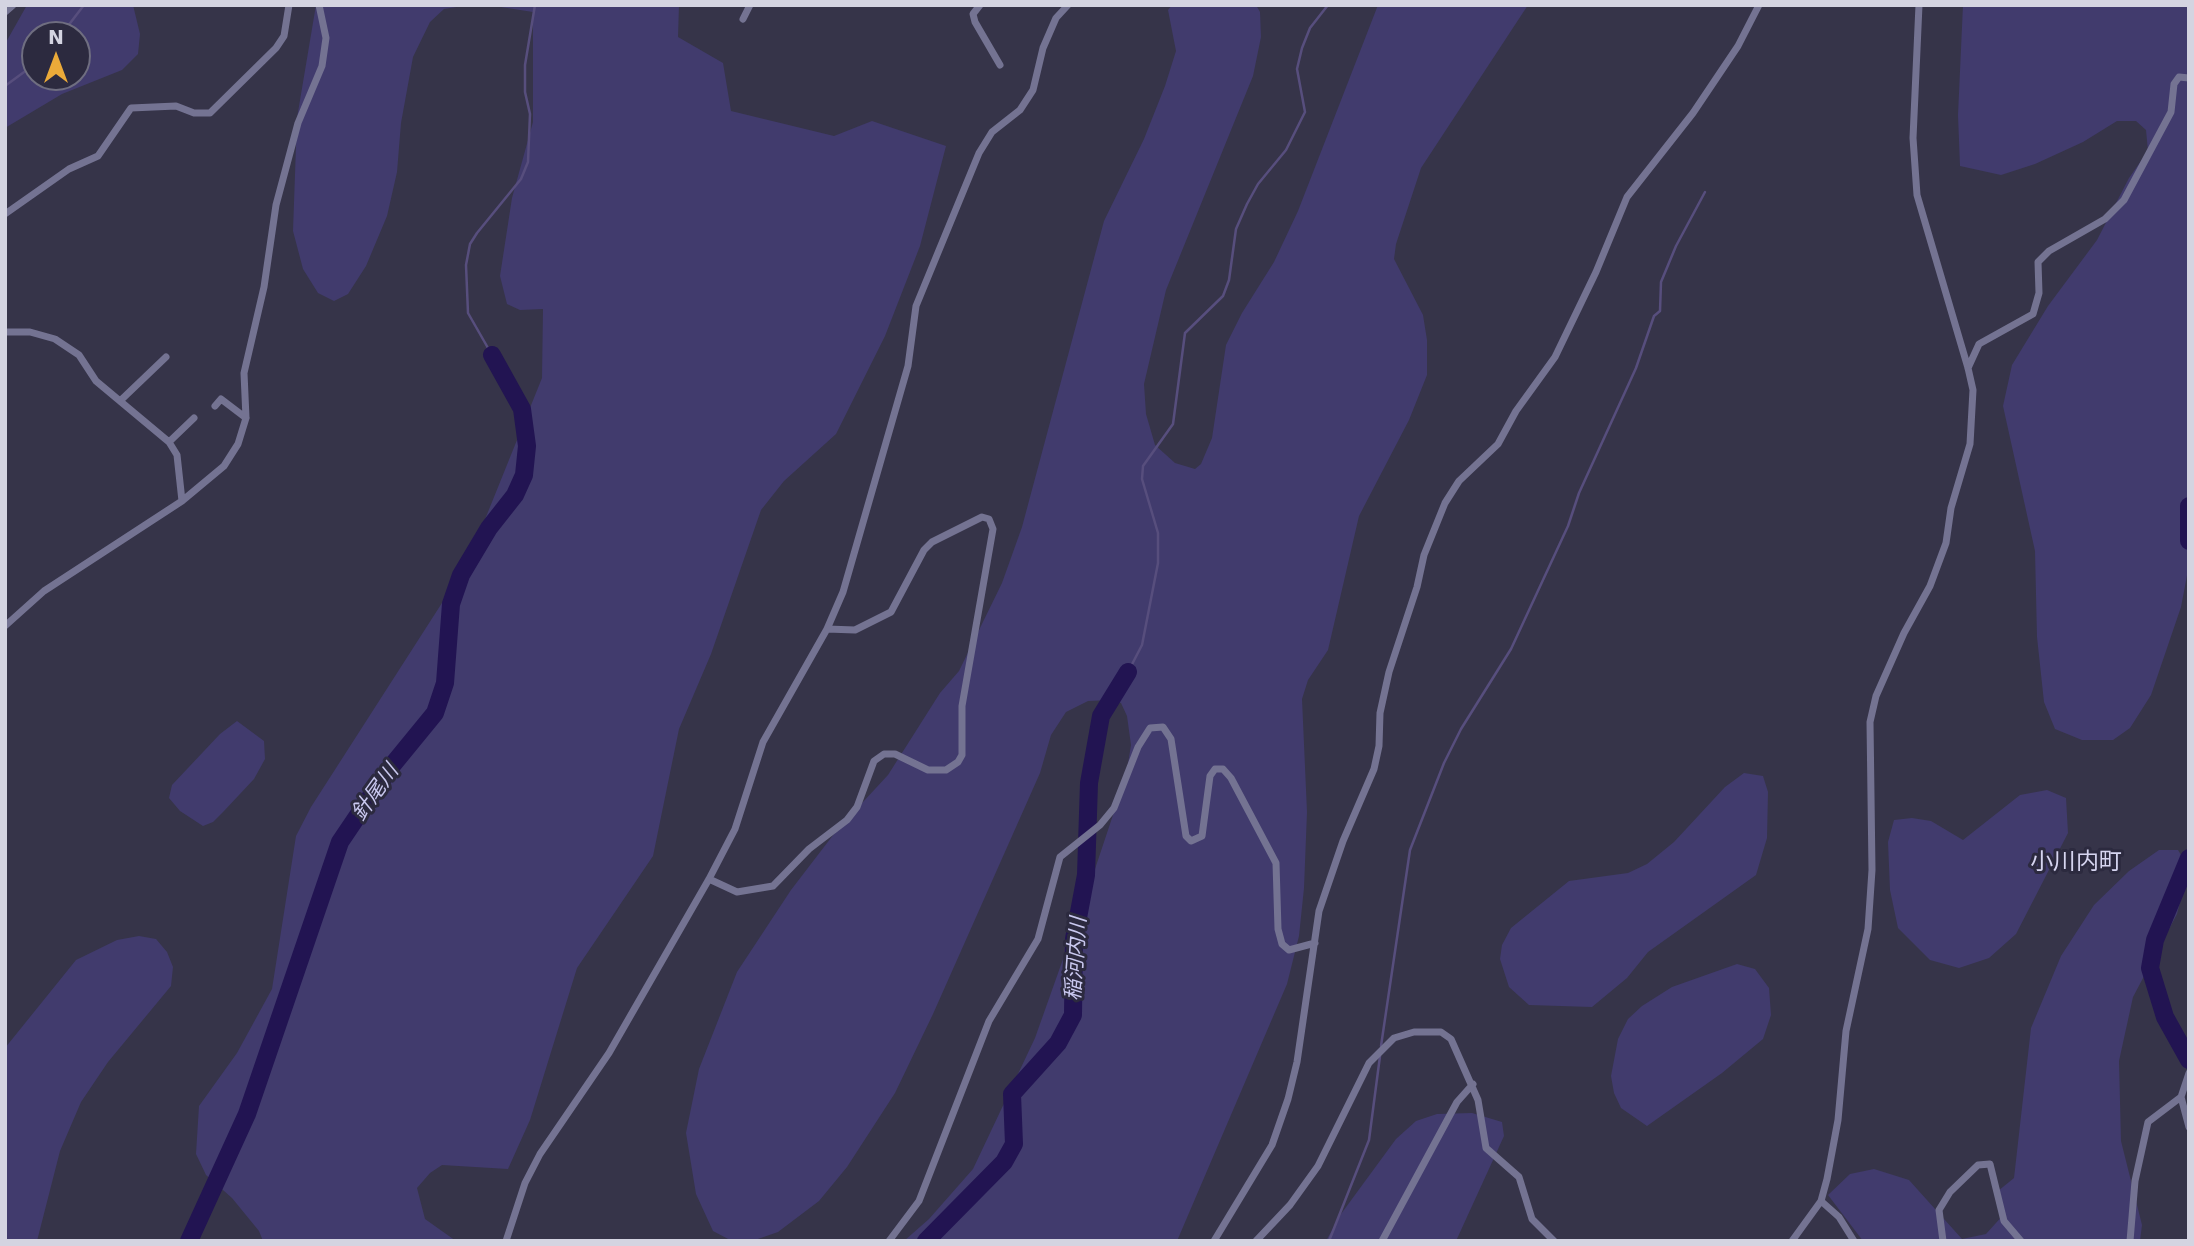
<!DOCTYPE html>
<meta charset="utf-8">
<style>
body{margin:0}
#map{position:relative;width:2194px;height:1246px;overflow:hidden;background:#363449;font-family:"DejaVu Sans",sans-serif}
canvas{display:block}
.frame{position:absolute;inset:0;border:7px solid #d4d4e1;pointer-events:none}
.north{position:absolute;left:21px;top:21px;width:70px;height:70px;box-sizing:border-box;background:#2c2a3f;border:2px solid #6f6e80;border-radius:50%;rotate:0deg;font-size:19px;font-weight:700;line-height:28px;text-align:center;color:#d4d4e1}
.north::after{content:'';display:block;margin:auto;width:24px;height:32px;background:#ebaa39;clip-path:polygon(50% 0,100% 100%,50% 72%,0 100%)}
</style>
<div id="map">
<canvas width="2194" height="1246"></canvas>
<div class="frame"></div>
<div class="north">N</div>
</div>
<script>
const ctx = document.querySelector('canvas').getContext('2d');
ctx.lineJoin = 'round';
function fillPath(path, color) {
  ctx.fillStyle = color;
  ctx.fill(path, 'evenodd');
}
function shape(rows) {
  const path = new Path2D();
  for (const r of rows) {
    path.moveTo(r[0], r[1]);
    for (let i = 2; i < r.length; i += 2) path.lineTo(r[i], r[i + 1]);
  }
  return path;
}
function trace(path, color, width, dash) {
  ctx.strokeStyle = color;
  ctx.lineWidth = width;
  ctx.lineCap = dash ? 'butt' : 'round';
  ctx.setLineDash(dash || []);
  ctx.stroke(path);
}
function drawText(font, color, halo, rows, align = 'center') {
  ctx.font = font + ' "DejaVu Sans","Noto Sans JP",sans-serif';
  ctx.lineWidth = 6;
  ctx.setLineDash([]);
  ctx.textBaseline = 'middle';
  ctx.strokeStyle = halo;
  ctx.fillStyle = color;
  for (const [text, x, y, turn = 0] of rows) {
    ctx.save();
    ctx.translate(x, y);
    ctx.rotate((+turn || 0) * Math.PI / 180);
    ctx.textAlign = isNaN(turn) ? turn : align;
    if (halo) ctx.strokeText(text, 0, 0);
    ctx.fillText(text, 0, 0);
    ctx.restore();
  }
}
const green = shape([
 [27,5,133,5,140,34,138,54,122,70,62,94,5,128,5,44],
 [77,35,77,77,35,77,35,35],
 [316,5,469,5,444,9,430,22,413,57,401,123,397,172,387,216,366,266,348,294,334,301,318,293,303,269,293,231,297,118],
 [488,5,679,5,678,37,723,63,731,111,834,136,872,121,946,146,920,246,885,336,836,434,784,481,761,510,711,654,679,729,653,856,577,968,530,1120,508,1169,442,1165,430,1173,417,1188,425,1219,456,1241,263,1241,259,1231,232,1198,206,1175,196,1154,199,1106,237,1053,272,989,296,836,311,807,467,564,542,378,543,309,520,310,507,304,500,276,512,198,533,122,533,12],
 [1172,5,1256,5,1260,12,1261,37,1253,76,1166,290,1144,384,1146,414,1155,445,1175,463,1195,469,1201,464,1212,438,1226,345,1242,313,1274,262,1298,211,1378,5,1528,5,1421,168,1396,244,1394,259,1423,315,1427,340,1427,375,1409,420,1359,516,1328,650,1308,680,1302,699,1307,812,1304,888,1299,936,1287,984,1177,1241,904,1241,929,1219,973,1169,1035,1038,1095,869,1126,776,1131,745,1127,716,1121,703,1112,700,1088,701,1066,712,1051,735,1040,773,933,1014,895,1093,847,1167,819,1201,778,1232,755,1240,732,1241,713,1231,696,1194,686,1133,699,1069,737,972,791,890,837,830,888,775,940,693,959,671,1002,583,1022,527,1104,221,1144,139,1165,86,1176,51,1168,10],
 [1963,5,2187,5,2189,10,2189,565,2181,607,2151,695,2130,728,2113,740,2082,740,2055,729,2044,702,2037,637,2035,551,2003,406,2012,365,2048,306,2097,240,2129,178,2148,151,2146,130,2136,121,2117,121,2083,142,2035,164,2001,175,1960,166,1958,115],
 [237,721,264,741,265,759,254,779,224,811,213,822,203,826,180,811,169,798,172,785,220,734],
 [1744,773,1763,776,1768,792,1767,838,1756,875,1648,952,1627,978,1592,1007,1529,1005,1509,987,1500,959,1502,945,1511,928,1569,881,1628,873,1647,864,1674,842,1725,787],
 [2047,790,2066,798,2068,833,2016,934,1989,958,1959,968,1930,960,1898,928,1890,890,1888,842,1894,820,1912,818,1931,821,1963,840,2020,795],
 [2159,850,2178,850,2186,863,2185,882,2177,914,2133,997,2119,1061,2121,1141,2142,1225,2140,1241,1863,1241,1828,1195,1850,1174,1874,1169,1909,1180,1962,1239,1986,1234,2005,1213,1998,1191,2014,1178,2031,1028,2061,956,2094,905,2129,871],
 [139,936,156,939,167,952,173,967,171,986,108,1062,81,1102,60,1151,37,1241,5,1241,5,1048,76,960,117,940],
 [1737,964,1755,969,1769,988,1771,1015,1763,1039,1722,1073,1647,1126,1621,1108,1614,1093,1611,1076,1618,1039,1628,1019,1642,1006,1672,987],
 [1472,1113,1502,1122,1504,1136,1456,1241,1326,1241,1341,1214,1396,1139,1416,1121,1437,1114]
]);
const stream = shape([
 [61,35,84,5],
 [5,86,35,64],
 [492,355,468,313,466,265,470,244,477,233,521,179,528,162,530,114,525,92,525,65,535,5],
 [1128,672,1142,645,1158,563,1158,533,1142,479,1143,466,1173,424,1185,333,1223,296,1229,280,1236,229,1247,204,1258,184,1286,150,1305,112,1297,69,1302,48,1310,28,1328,5],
 [1381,1046,1410,850,1444,763,1461,729,1511,649,1568,526,1579,493,1636,368,1654,316,1660,311,1661,282,1676,246,1705,192],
 [1329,1241,1369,1140,1380,1056]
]);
const river = shape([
 [2189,506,2189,541],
 [2189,858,2155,940,2150,968,2165,1017,2189,1060],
 [189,1241,247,1114,340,842,390,768,435,713,445,683,451,604,461,575,489,528,515,495,524,475,527,446,522,409,492,355],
 [926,1241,1004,1162,1014,1144,1012,1094,1058,1043,1073,1015,1074,939,1086,875,1089,783,1101,716,1128,672]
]);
const street = shape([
 [980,5,973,14,975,22,1000,65],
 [5,12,13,5],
 [743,19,750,5],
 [5,214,69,169,98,156,131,108,176,106,194,113,210,113,276,48,284,36,289,5],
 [5,332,30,332,55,339,79,355,96,381,169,442,177,455,182,501],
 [1968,368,1979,344,2033,314,2039,293,2038,262,2049,251,2105,219,2124,200,2171,112,2174,84,2179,77,2189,78],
 [120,401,166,357],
 [215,406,221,399,246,418],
 [169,442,194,418],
 [5,626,44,591,182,501,224,466,238,444,246,418,244,373,264,287,276,205,298,123,322,66,326,38,319,5],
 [709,879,737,892,773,886,809,849,847,820,857,807,874,761,884,754,895,754,928,770,946,770,958,762,962,755,962,706,993,529,989,519,982,517,932,542,924,550,891,612,855,630,827,629],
 [2189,1073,2181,1097,2189,1127],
 [1821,1201,1839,1217,1854,1241],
 [506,1241,525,1183,540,1154,609,1053,709,879,735,829,763,742,827,629,843,592,908,366,916,306,979,153,992,132,1020,110,1033,90,1043,48,1056,18,1068,5],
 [889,1241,919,1201,989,1021,1038,939,1060,857,1100,825,1114,808,1138,747,1150,728,1163,727,1171,739,1186,836,1191,841,1202,836,1210,776,1215,769,1223,769,1231,778,1276,863,1278,929,1282,944,1289,950,1315,943],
 [1214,1241,1272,1145,1288,1099,1297,1062,1319,911,1343,841,1374,769,1379,746,1380,713,1389,672,1417,587,1424,555,1445,503,1459,481,1498,444,1516,411,1555,357,1596,272,1627,197,1693,113,1738,46,1759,5],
 [1256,1241,1290,1205,1318,1166,1369,1063,1394,1038,1414,1032,1441,1032,1451,1039,1478,1100,1486,1148,1519,1177,1532,1219,1554,1241],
 [1382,1241,1457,1102,1473,1084],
 [1792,1241,1821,1201,1827,1179,1838,1120,1846,1031,1868,929,1872,870,1870,722,1876,696,1904,633,1930,586,1946,543,1951,508,1970,444,1973,390,1968,368,1917,195,1913,138,1919,5],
 [1943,1241,1939,1210,1950,1192,1978,1165,1990,1164,2004,1221,2021,1241],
 [2130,1241,2135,1181,2148,1122,2181,1097]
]);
const waterNames = [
 ["針尾川",376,793,-54],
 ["稲河内川",1077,959,-86]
];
const quarterNames = [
 ["小川内町",2076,863]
];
fillPath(green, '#413b6d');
trace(stream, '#574e7d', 2.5);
trace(river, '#221452', 18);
trace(street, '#747392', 7);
drawText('italic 21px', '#c9c8ef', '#2c2a3f', waterNames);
drawText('23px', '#d6d5f0', '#2c2a3f', quarterNames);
</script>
